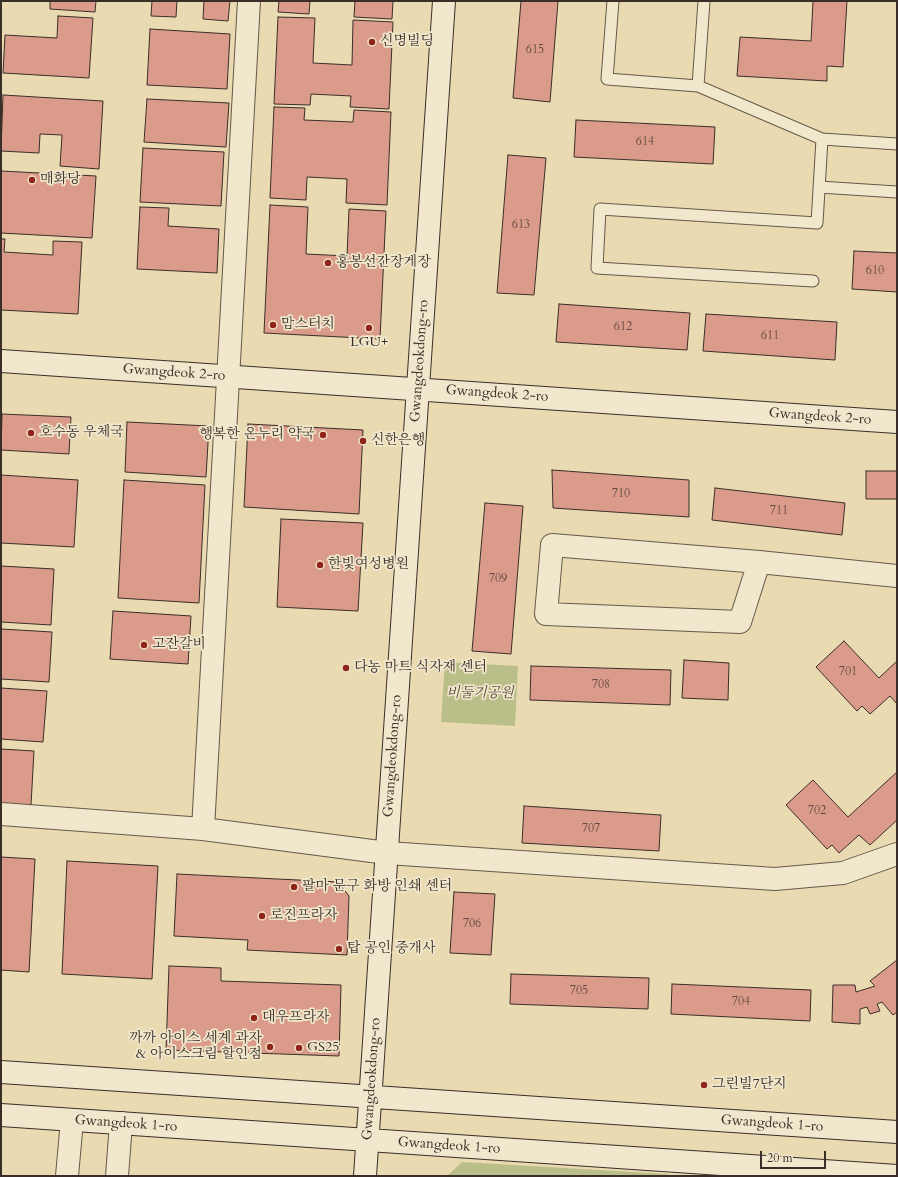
<!DOCTYPE html>
<meta charset="utf-8">
<style>
body{margin:0}
#map{position:relative;width:898px;height:1177px;overflow:hidden;background:#e9dab1;font-family:Cardo,serif}
canvas{display:block}
.frame{position:absolute;inset:0;border:2px solid #3a2e28;pointer-events:none}
.scale{position:absolute;left:760px;top:1151px;width:66px;height:18px;box-sizing:border-box;border:2px solid #3a2e28;border-top:0;padding-left:5px;font-size:12px;line-height:14px;white-space:nowrap;color:#3a2e28;-webkit-text-stroke:3px #f1e7cc;paint-order:stroke}
</style>
<div id="map">
<canvas width="898" height="1177"></canvas>
<div class="frame"></div>
<div class="scale">20 m</div>
</div>
<script>
const ctx = document.querySelector('canvas').getContext('2d');
ctx.lineJoin = 'round';
function fillPath(path, color) {
  ctx.fillStyle = color;
  ctx.fill(path, 'evenodd');
}
function shape(rows) {
  const path = new Path2D();
  for (const r of rows) {
    path.moveTo(r[0], r[1]);
    for (let i = 2; i < r.length; i += 2) path.lineTo(r[i], r[i + 1]);
  }
  return path;
}
function trace(path, color, width, dash) {
  ctx.strokeStyle = color;
  ctx.lineWidth = width;
  ctx.lineCap = dash ? 'butt' : 'round';
  ctx.setLineDash(dash || []);
  ctx.stroke(path);
}
function drawText(font, color, halo, rows, align = 'center') {
  ctx.font = font + ' Cardo,"Noto Serif KR",serif';
  ctx.lineWidth = 3.5;
  ctx.setLineDash([]);
  ctx.textBaseline = 'middle';
  ctx.strokeStyle = halo;
  ctx.fillStyle = color;
  for (const [text, x, y, turn = 0] of rows) {
    ctx.save();
    ctx.translate(x, y);
    ctx.rotate((+turn || 0) * Math.PI / 180);
    ctx.textAlign = isNaN(turn) ? turn : align;
    if (halo) ctx.strokeText(text, 0, 0);
    ctx.fillText(text, 0, 0);
    ctx.restore();
  }
}
const green = shape([
 [445,662,518,666,515,726,441,722],
 [462,1162,668,1174,668,1176,447,1176]
]);
const building = shape([
 [50,1,96,1,95,12,50,9,50,1],
 [152,1,177,1,176,17,151,16,152,1],
 [204,1,230,1,228,21,203,19,204,1],
 [279,1,310,1,309,14,278,12,279,1],
 [355,1,393,1,392,19,354,17,355,1],
 [521,1,558,1,550,102,513,98,521,1],
 [813,1,847,1,843,67,827,66,827,81,737,76,740,37,811,41,813,1],
 [58,16,93,18,89,78,3,73,5,35,57,38,58,16],
 [278,17,315,18,313,63,352,65,353,20,393,22,389,109,350,107,351,96,311,94,310,105,274,104,278,17],
 [150,29,230,34,227,89,147,85,150,29],
 [3,95,103,101,99,169,60,166,62,135,40,134,39,153,1,151,3,95],
 [147,99,229,103,226,147,144,142,147,99],
 [274,107,305,108,304,120,353,122,354,110,391,112,387,205,346,203,347,179,307,177,306,200,270,198,274,107],
 [576,120,715,127,713,164,574,157,576,120],
 [143,148,224,152,221,206,140,202,143,148],
 [508,155,546,158,534,295,497,293,508,155],
 [1,171,96,176,92,238,1,233,1,171],
 [270,205,308,207,306,254,347,256,349,209,386,211,380,339,264,333,270,205],
 [140,207,169,208,168,226,219,229,217,273,137,269,140,207],
 [1,239,5,239,4,252,53,255,53,241,82,242,78,314,1,310,1,239],
 [854,251,897,253,897,292,852,289,854,251],
 [559,304,690,313,687,350,556,342,559,304],
 [706,314,837,322,835,360,703,351,706,314],
 [2,414,71,417,69,454,1,450,2,414],
 [127,422,209,426,206,477,125,472,127,422],
 [248,424,363,430,359,514,244,507,248,424],
 [552,470,689,480,689,517,553,508,552,470],
 [866,471,897,471,897,499,866,499,866,471],
 [1,475,78,480,74,547,1,543,1,475],
 [124,480,205,485,199,603,118,598,124,480],
 [715,488,845,503,842,535,712,520,715,488],
 [485,503,523,506,511,654,472,651,485,503],
 [281,519,363,523,358,611,277,607,281,519],
 [1,566,54,569,51,625,1,622,1,566],
 [113,611,191,616,188,664,110,659,113,611],
 [1,629,52,632,49,682,1,679,1,629],
 [844,641,879,678,897,661,897,704,890,696,870,714,862,706,857,711,816,667,844,641],
 [684,660,729,663,728,700,682,698,684,660],
 [531,666,671,670,670,705,530,700,531,666],
 [1,688,47,691,43,742,1,739,1,688],
 [1,749,34,751,31,805,1,804,1,749],
 [897,772,897,820,870,845,859,835,839,853,832,845,827,849,786,805,813,780,848,817,897,772],
 [524,806,661,815,659,851,522,843,524,806],
 [1,857,35,859,29,972,1,970,1,857],
 [67,861,158,866,152,979,62,974,67,861],
 [177,874,338,882,349,896,347,955,247,950,248,940,174,936,177,874],
 [454,892,495,894,491,955,450,953,454,892],
 [897,960,897,1012,893,1015,882,1002,877,1004,880,1011,870,1014,867,1007,860,1009,860,1024,832,1022,833,985,855,985,856,992,875,986,870,981,897,960],
 [169,966,221,968,221,981,341,985,339,1056,166,1050,169,966],
 [511,974,649,978,648,1009,510,1004,511,974],
 [672,984,811,990,810,1021,671,1014,672,984]
]);
const lane = shape([
 [613,1,607,79,698,86,822,139,897,144],
 [698,86,704,1],
 [819,187,897,192],
 [813,281,597,268,600,209,817,223,822,139]
]);
const street = shape([
 [759,562,740,622,546,614,552,545,759,562,897,576],
 [1,814,203,829,387,853,775,879,843,873,897,854],
 [203,829,249,1],
 [67,1176,72,1120],
 [117,1176,121,1123]
]);
const secondary = shape([
 [1,361,897,422],
 [1,1072,897,1132],
 [1,1115,897,1176],
 [365,1176,444,1]
]);
const markers = [
 [372,42,4,"#8f2418"],
 [32,180,4,"#8f2418"],
 [328,263,4,"#8f2418"],
 [273,325,4,"#8f2418"],
 [369,328,4,"#8f2418"],
 [31,433,4,"#8f2418"],
 [323,435,4,"#8f2418"],
 [363,441,4,"#8f2418"],
 [320,565,4,"#8f2418"],
 [144,645,4,"#8f2418"],
 [346,668,4,"#8f2418"],
 [294,887,4,"#8f2418"],
 [262,916,4,"#8f2418"],
 [339,949,4,"#8f2418"],
 [254,1018,4,"#8f2418"],
 [270,1047,4,"#8f2418"],
 [299,1048,4,"#8f2418"],
 [704,1085,4,"#8f2418"]
];
const numberNames = [
 ["615",535,50],
 ["614",645,142],
 ["613",521,225],
 ["610",875,271],
 ["612",623,327],
 ["611",770,336],
 ["710",621,494],
 ["711",779,511],
 ["709",498,579],
 ["701",848,672],
 ["708",601,685],
 ["702",817,811],
 ["707",591,829],
 ["706",472,924],
 ["705",579,991],
 ["704",741,1002]
];
const poiNames = [
 ["신명빌딩",380,42],
 ["매화당",40,180],
 ["홍봉선간장게장",336,263],
 ["맘스터치",281,325],
 ["LGU+",369,343,"center"],
 ["호수동 우체국",39,433],
 ["행복한 온누리 약국",315,435,"right"],
 ["신한은행",371,441],
 ["한빛여성병원",328,565],
 ["고잔갈비",152,645],
 ["다농 마트 식자재 센터",354,668],
 ["팔마 문구 화방 인쇄 센터",302,887],
 ["로진프라자",270,916],
 ["탑 공인 중개사",347,949],
 ["대우프라자",262,1018],
 ["까까 아이스 세계 과자",262,1039,"right"],
 ["& 아이스크림 할인점",262,1055,"right"],
 ["GS25",307,1048],
 ["그린빌7단지",712,1085]
];
const streetNames = [
 ["Gwangdeokdong-ro",420,361,-86],
 ["Gwangdeok 2-ro",174,373,4],
 ["Gwangdeok 2-ro",497,394,4],
 ["Gwangdeok 2-ro",820,417,4],
 ["Gwangdeokdong-ro",393,756,-86],
 ["Gwangdeokdong-ro",372,1079,-86],
 ["Gwangdeok 1-ro",126,1124,4],
 ["Gwangdeok 1-ro",772,1124,4],
 ["Gwangdeok 1-ro",449,1146,4]
];
const parkNames = [
 ["비둘기공원",480,694]
];
fillPath(green, '#babe89');
fillPath(building, '#da9b8b');
trace(building, '#3a2e28', 1);
trace(lane, '#66594a', 13);
trace(street, '#66594a', 24);
trace(secondary, '#3a2e28', 24);
trace(lane, '#f1e7cc', 11);
trace(street, '#f1e7cc', 22);
trace(secondary, '#f1e7cc', 22);
for (const [x, y, r, color] of markers) {
  const dot = new Path2D();
  dot.arc(x, y, r, 0, 2 * Math.PI);
  ctx.fillStyle = color;
  ctx.fill(dot);
  trace(dot, '#f1e7cc', 1.5);
}
drawText('12px', '#624941', null, numberNames);
drawText('14px', '#3a2e28', '#f1e7cc', poiNames, 'left');
drawText('14px', '#3a2e28', '#f1e7cc', streetNames);
drawText('italic 14px', '#544b3b', '#f1e7cc', parkNames);
</script>
